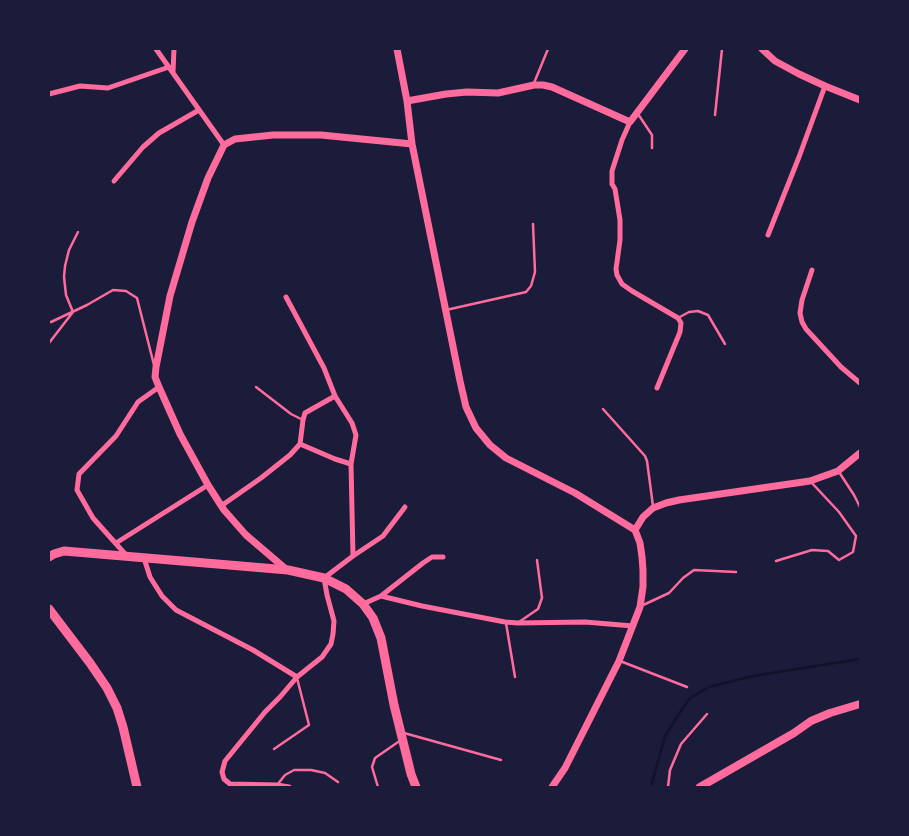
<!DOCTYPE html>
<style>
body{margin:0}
#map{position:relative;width:909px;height:836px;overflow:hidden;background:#1b1b3a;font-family:Commissioner,sans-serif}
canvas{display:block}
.frame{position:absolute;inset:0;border:50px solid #1b1b3a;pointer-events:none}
</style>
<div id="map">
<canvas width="909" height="836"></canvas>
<div class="frame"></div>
</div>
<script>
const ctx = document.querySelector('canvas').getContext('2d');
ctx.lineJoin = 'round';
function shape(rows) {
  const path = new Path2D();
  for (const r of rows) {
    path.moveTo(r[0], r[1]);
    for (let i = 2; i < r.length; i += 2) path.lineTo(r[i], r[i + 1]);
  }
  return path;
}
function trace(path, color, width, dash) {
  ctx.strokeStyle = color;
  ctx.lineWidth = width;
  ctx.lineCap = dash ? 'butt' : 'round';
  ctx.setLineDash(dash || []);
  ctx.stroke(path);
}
const stream = shape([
 [651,787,665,736,678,715,690,698,709,687,753,676,860,659]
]);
const service = shape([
 [534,83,548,49],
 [638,114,652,135,652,148],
 [715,115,722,49],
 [446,310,526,292,531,286,535,272,533,224],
 [678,318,689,312,698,311,708,315,725,344],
 [49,322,51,322,87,305,113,290,126,291,137,298,154,365],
 [49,343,73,312,66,295,64,277,65,266,69,250,78,232],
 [256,387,291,414,303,420],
 [603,409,645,456,647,461,653,506],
 [839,472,854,495,860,507],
 [776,561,812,550,828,551,839,560,853,552,856,536,839,512,811,482],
 [641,606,669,593,683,578,694,570,736,572],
 [519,622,538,609,542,598,537,560],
 [506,623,515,677],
 [620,661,687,687],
 [404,733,501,760],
 [274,749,309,725,297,678],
 [277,785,285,775,294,770,311,770,325,773,338,782],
 [378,787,372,767,375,758,401,740],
 [668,787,670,770,681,744,707,714]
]);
const minor = shape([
 [156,49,224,145],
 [173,72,174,49],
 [49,94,80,86,108,88,169,67],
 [630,122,622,140,612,171,612,184,615,189,620,220,620,240,616,269,617,275,622,284,632,291,678,318,681,323,680,332,657,388],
 [114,181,143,147,159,133,199,110],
 [768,235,799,157,825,86],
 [812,270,802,300,800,313,802,322,806,329,841,367,860,383],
 [335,396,352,423,356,435,351,464,353,556],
 [300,444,335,459,351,464],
 [221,506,261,478,290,455,300,444,303,420,305,413,335,396,324,368,286,297],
 [116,543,208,485],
 [126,555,93,518,77,490,79,474,116,436,138,402,159,387],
 [144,558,150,577,162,596,176,610,253,650,297,677],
 [381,596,423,563,432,557,443,557],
 [363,604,381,596,422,606,505,622,518,623,585,622,633,626],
 [289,787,277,785,230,784,224,779,222,772,225,761,265,712,280,697,297,677,322,657,331,644,333,634,334,621,327,595,324,578,353,556,383,536,405,507]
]);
const tertiary = shape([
 [397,49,407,101,412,144,460,381,466,407,476,428,490,445,506,458,575,493,635,530,640,543,642,557,643,570,643,587,640,607,619,661,565,768,552,787],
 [762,49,775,61,799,74,825,86,860,100],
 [407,101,446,94,467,92,498,93,534,85,543,85,552,87,630,122,685,49],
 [635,530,643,517,653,508,666,503,679,500,810,481,838,471,860,453],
 [287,570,246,535,224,510,208,485,180,434,159,387,155,377,156,367,170,296,192,222,208,178,224,145,235,139,273,135,321,135,412,144]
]);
const secondary = shape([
 [700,787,794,733,811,721,830,713,860,704]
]);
const trunk = shape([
 [49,557,54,554,64,551,288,570,324,578,346,589,363,604,373,618,381,638,394,705,411,774,416,787],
 [49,609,90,663,107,688,117,708,123,727,137,787]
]);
trace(stream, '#12122b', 2.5);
trace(service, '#ff6b9d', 2.5);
trace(minor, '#ff6b9d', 5);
trace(tertiary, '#ff6b9d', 7);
trace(secondary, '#ff6b9d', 8);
trace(trunk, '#ff6b9d', 9);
</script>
